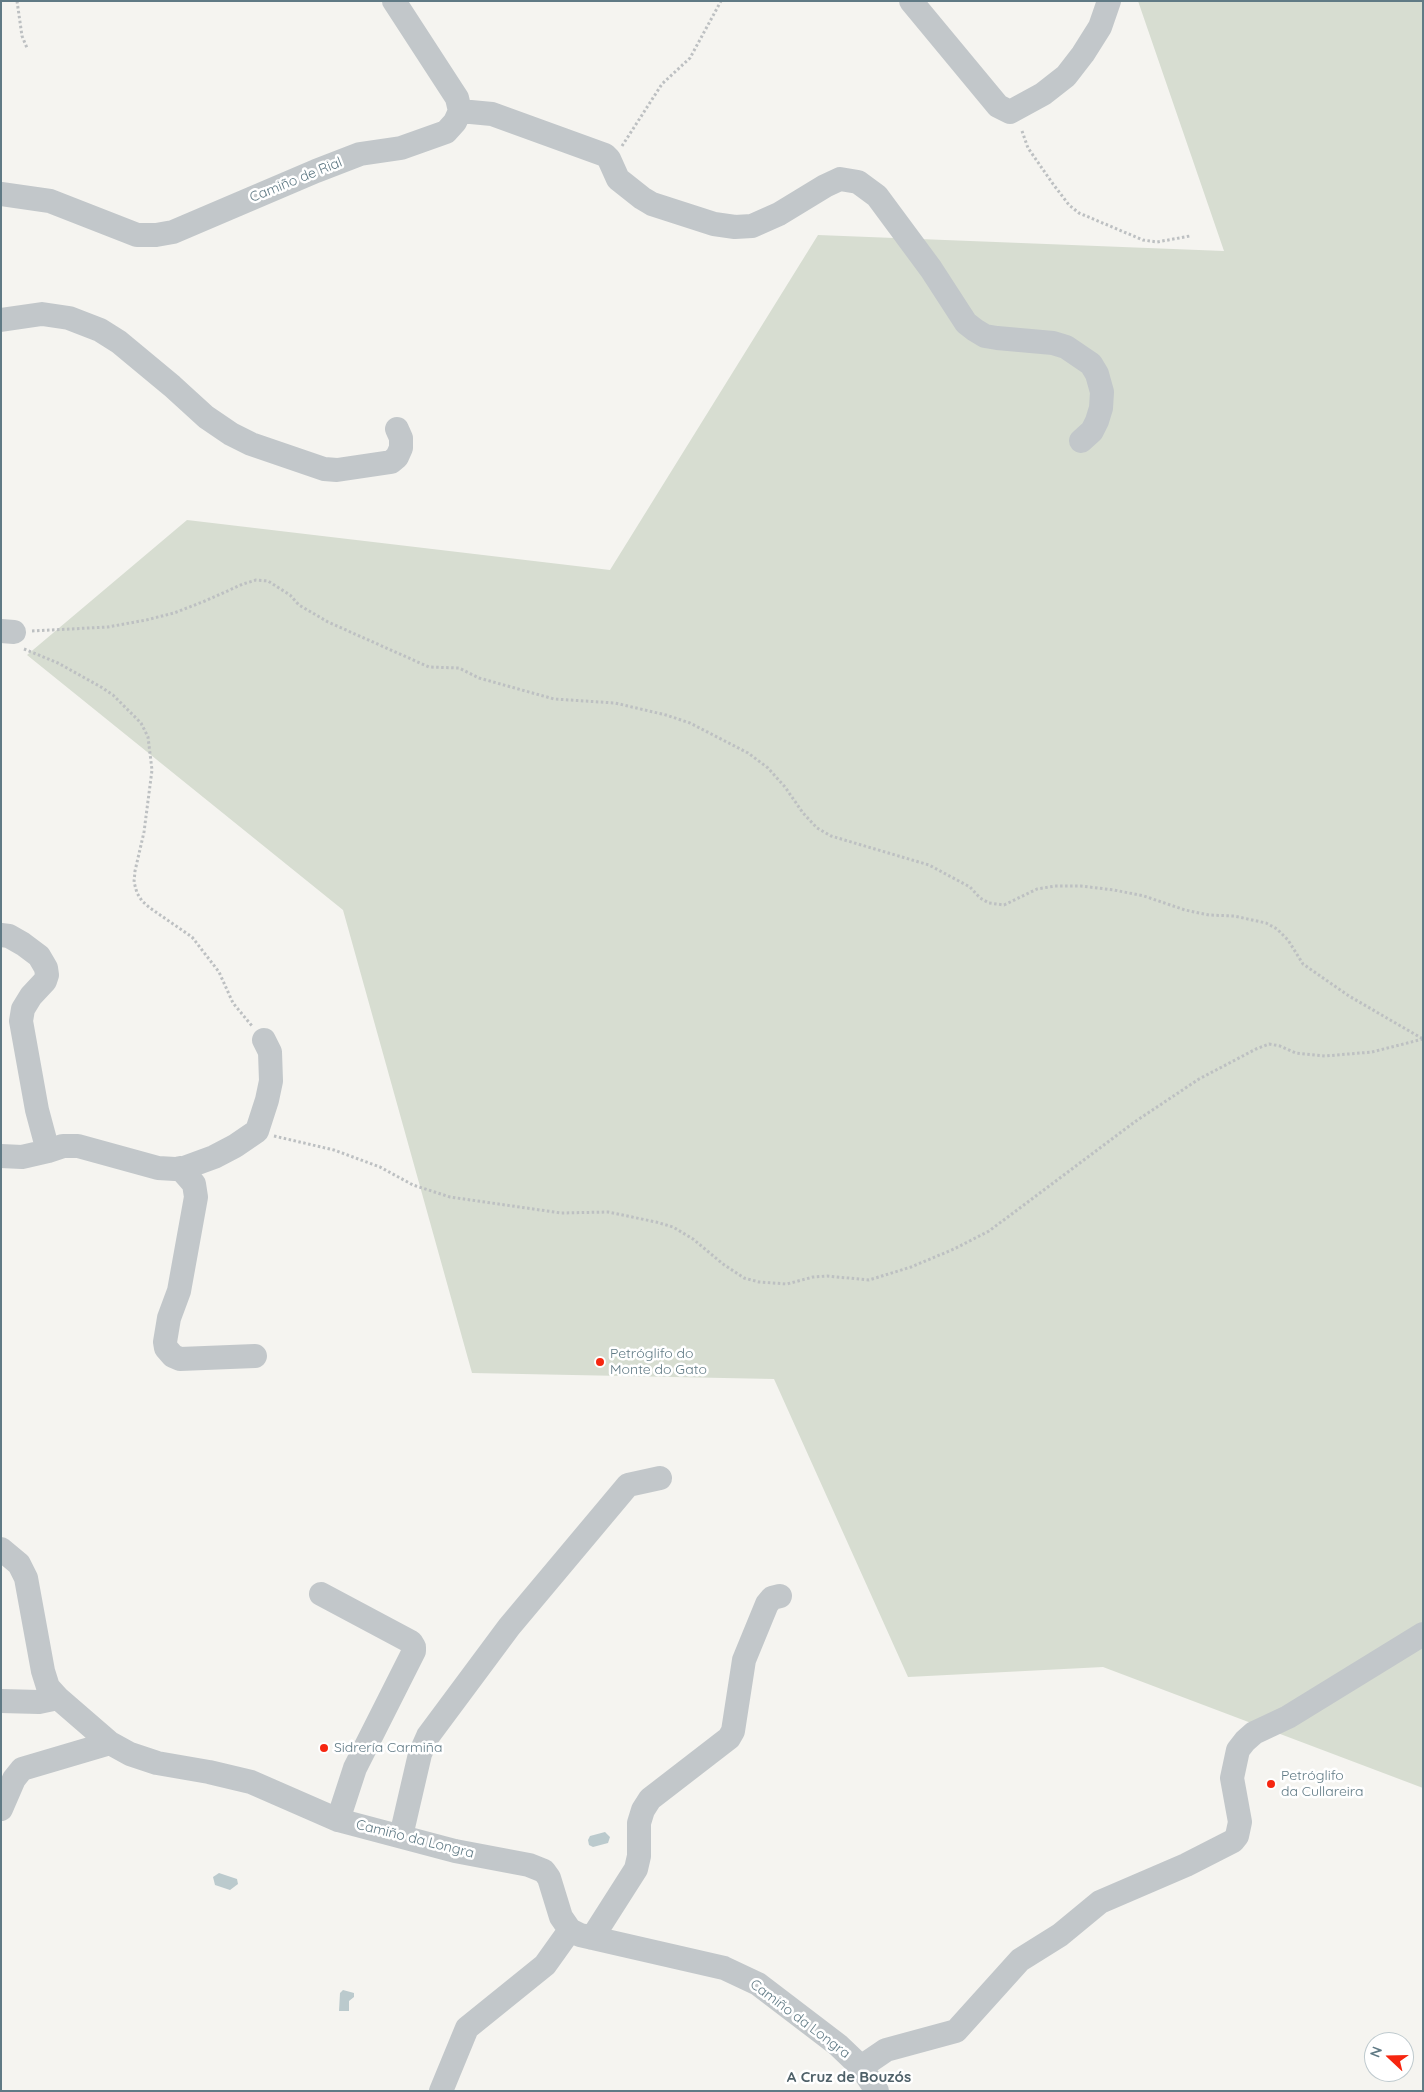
<!DOCTYPE html>
<meta charset="utf-8">
<style>
body{margin:0}
#map{position:relative;width:1424px;height:2092px;overflow:hidden;background:#f5f4f0;font-family:Quicksand,sans-serif}
canvas{display:block}
.frame{position:absolute;inset:0;border:2px solid #607a85;pointer-events:none}
.north{position:absolute;left:1364px;top:2032px;width:50px;height:50px;box-sizing:border-box;background:#fff;border:1px solid #bfcace;border-radius:50%;rotate:291deg;font-size:14px;font-weight:700;line-height:20px;text-align:center;color:#607a85}
.north::after{content:'';display:block;margin:auto;width:18px;height:22px;background:#f62610;clip-path:polygon(50% 0,100% 100%,50% 72%,0 100%)}
</style>
<div id="map">
<canvas width="1424" height="2092"></canvas>
<div class="frame"></div>
<div class="north">N</div>
</div>
<script>
const ctx = document.querySelector('canvas').getContext('2d');
ctx.lineJoin = 'round';
function fillPath(path, color) {
  ctx.fillStyle = color;
  ctx.fill(path, 'evenodd');
}
function shape(rows) {
  const path = new Path2D();
  for (const r of rows) {
    path.moveTo(r[0], r[1]);
    for (let i = 2; i < r.length; i += 2) path.lineTo(r[i], r[i + 1]);
  }
  return path;
}
function trace(path, color, width, dash) {
  ctx.strokeStyle = color;
  ctx.lineWidth = width;
  ctx.lineCap = dash ? 'butt' : 'round';
  ctx.setLineDash(dash || []);
  ctx.stroke(path);
}
function drawText(font, color, halo, rows, align = 'center') {
  ctx.font = font + ' Quicksand,sans-serif';
  ctx.lineWidth = 5;
  ctx.setLineDash([]);
  ctx.textBaseline = 'middle';
  ctx.strokeStyle = halo;
  ctx.fillStyle = color;
  for (const [text, x, y, turn = 0] of rows) {
    ctx.save();
    ctx.translate(x, y);
    ctx.rotate((+turn || 0) * Math.PI / 180);
    ctx.textAlign = isNaN(turn) ? turn : align;
    if (halo) ctx.strokeText(text, 0, 0);
    ctx.fillText(text, 0, 0);
    ctx.restore();
  }
}
const green = shape([
 [1138,1,1423,1,1423,1788,1103,1667,908,1677,774,1379,472,1373,343,910,27,655,187,520,610,570,818,235,1224,251]
]);
const water = shape([
 [605,1832,610,1837,608,1843,593,1847,589,1845,588,1840,590,1836],
 [219,1873,237,1879,238,1884,230,1890,215,1885,213,1877],
 [343,1990,354,1993,354,1997,349,2001,349,2011,339,2011,340,1993]
]);
const path = shape([
 [17,1,22,36,27,48],
 [1022,131,1028,148,1053,184,1069,205,1079,213,1143,240,1157,242,1190,236],
 [622,146,662,84,690,58,721,1],
 [32,631,108,627,146,620,174,613,205,601,243,584,256,580,268,581,290,595,299,605,328,622,429,667,459,668,479,678,554,699,615,703,666,715,690,723,748,753,768,768,785,787,803,813,817,828,831,836,929,865,970,887,980,898,989,903,1004,905,1037,889,1055,886,1081,886,1114,890,1144,896,1185,910,1209,915,1234,916,1266,923,1277,929,1288,940,1303,964,1349,996,1423,1039],
 [24,649,58,663,101,687,113,695,141,723,148,737,152,770,144,832,135,871,134,882,137,893,142,901,150,908,192,937,219,972,233,1003,252,1026],
 [274,1136,334,1150,380,1167,413,1185,450,1197,561,1213,608,1212,656,1222,673,1227,693,1239,723,1264,744,1278,759,1282,787,1284,813,1277,827,1276,869,1280,911,1267,954,1249,989,1231,1136,1121,1199,1079,1256,1049,1269,1044,1280,1046,1296,1053,1325,1056,1372,1052,1423,1039]
]);
const minor = shape([
 [911,1,998,106,1010,112,1043,94,1066,76,1083,54,1100,27,1109,1],
 [460,111,492,114,605,155,609,159,618,179,642,198,652,204,714,224,735,227,752,226,779,214,825,186,840,179,858,182,877,196,931,269,966,323,975,330,985,336,997,338,1053,343,1066,347,1091,364,1097,374,1102,392,1101,408,1097,421,1092,431,1081,441],
 [1,194,50,201,137,235,156,235,173,232,316,171,360,154,401,148,446,132,455,122,460,111,457,98,394,1],
 [1,320,42,314,69,318,100,330,119,342,172,386,206,417,231,434,251,444,324,469,337,470,391,462,397,457,401,448,401,438,397,429],
 [1,631,14,632],
 [1,935,9,936,23,944,39,956,46,968,47,975,45,981,31,996,23,1009,21,1021,37,1110,48,1151],
 [1,1156,22,1157,48,1151,63,1146,78,1146,158,1168,175,1169,184,1168,214,1157,235,1146,257,1131,267,1100,271,1081,270,1052,264,1040],
 [180,1168,194,1184,196,1197,179,1291,169,1318,165,1342,166,1348,173,1356,180,1359,255,1356],
 [1,1549,19,1564,26,1578,43,1671,48,1687,58,1698,110,1743,130,1754,157,1763,209,1772,251,1782,338,1820,455,1851,529,1865,544,1871,549,1878,561,1917,570,1930,580,1935,724,1968,758,1984,838,2045,861,2067,877,2091],
 [321,1594,411,1642,414,1647,414,1651,355,1768,338,1820],
 [1,1701,39,1702,58,1698],
 [1,1809,14,1779,22,1769,110,1743],
 [401,1836,420,1754,428,1736,509,1627,628,1485,660,1478],
 [592,1938,636,1869,639,1856,639,1823,643,1810,650,1799,729,1738,733,1731,744,1660,767,1604,772,1598,780,1596],
 [861,2067,886,2050,956,2031,1020,1960,1060,1935,1100,1902,1186,1865,1233,1841,1237,1836,1240,1822,1232,1778,1238,1750,1245,1741,1254,1733,1288,1717,1423,1634],
 [441,2091,467,2028,545,1965,570,1930]
]);
const markers = [
 [600,1362,5,"#f62610"],
 [324,1748,5,"#f62610"],
 [1271,1784,5,"#f62610"]
];
const streetNames = [
 ["Camiño de Rial",296,180,-22],
 ["Camiño da Longra",415,1839,14],
 ["Camiño da Longra",800,2019,37]
];
const poiNames = [
 ["Petróglifo do",610,1354],
 ["Monte do Gato",610,1370],
 ["Sidrería Carmiña",334,1748],
 ["Petróglifo",1281,1776],
 ["da Cullareira",1281,1792]
];
const neighbourhoodNames = [
 ["A Cruz de Bouzós",849,2077]
];
fillPath(green, '#d7ddd1');
fillPath(water, '#bbcacd');
trace(path, '#bdc0c2', 3, [2.5, 2.5]);
trace(minor, '#c2c7ca', 24);
for (const [x, y, r, color] of markers) {
  const dot = new Path2D();
  dot.arc(x, y, r, 0, 2 * Math.PI);
  ctx.fillStyle = color;
  ctx.fill(dot);
  trace(dot, '#fff', 2);
}
drawText('14px', '#607a85', '#fff', streetNames);
drawText('14px', '#607a85', '#fff', poiNames, 'left');
drawText('bold 15px', '#4f6169', '#fff', neighbourhoodNames);
</script>
